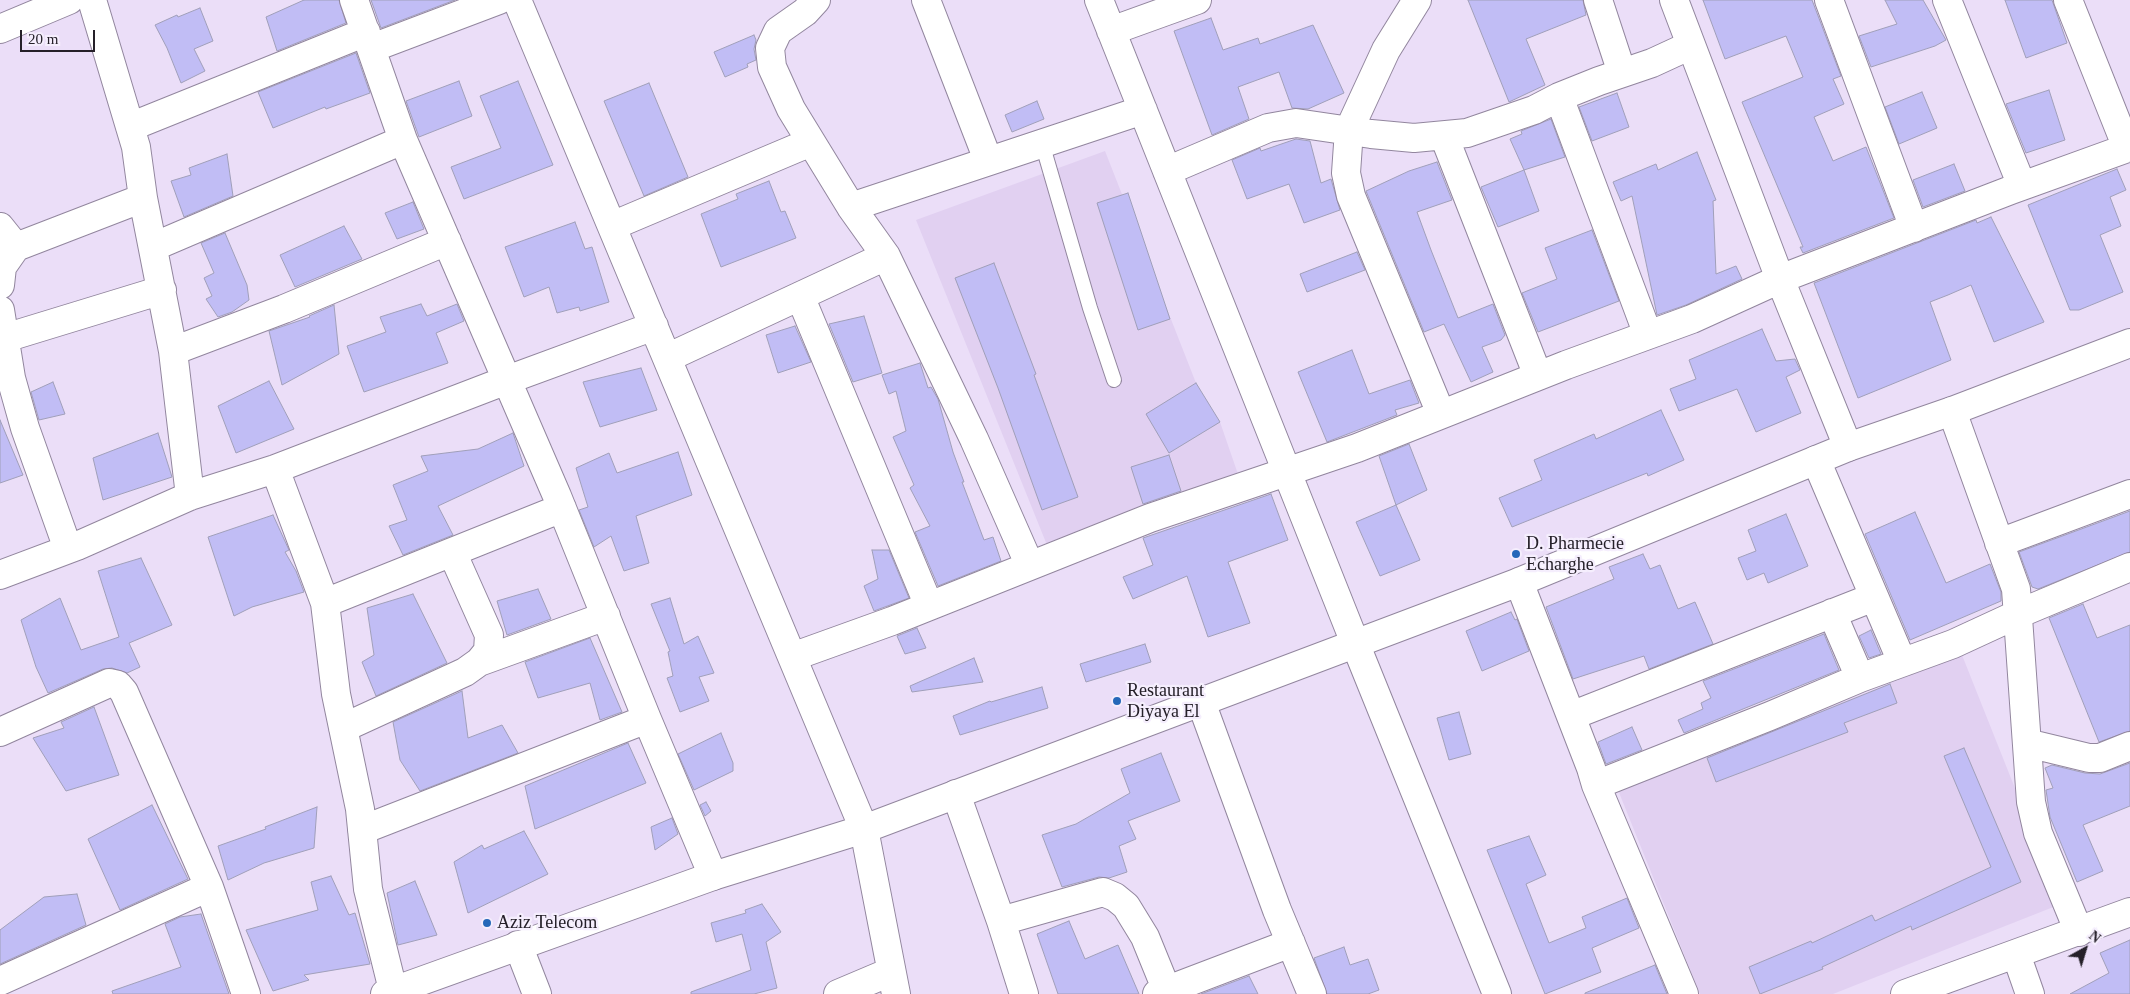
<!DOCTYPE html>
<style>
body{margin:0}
#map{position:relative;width:2130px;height:994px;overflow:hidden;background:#ebdef8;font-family:"Times New Roman",serif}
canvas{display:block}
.north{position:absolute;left:2060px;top:924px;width:50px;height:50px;-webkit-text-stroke:4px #f5eefd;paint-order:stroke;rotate:39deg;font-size:14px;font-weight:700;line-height:20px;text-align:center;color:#252029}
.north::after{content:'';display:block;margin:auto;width:18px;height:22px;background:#252029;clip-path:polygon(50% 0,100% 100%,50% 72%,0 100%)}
.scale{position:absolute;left:20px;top:30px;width:75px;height:22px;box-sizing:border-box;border:2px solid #252029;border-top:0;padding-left:6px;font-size:15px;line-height:18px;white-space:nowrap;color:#252029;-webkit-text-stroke:4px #f5eefd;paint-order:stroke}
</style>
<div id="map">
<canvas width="2130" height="994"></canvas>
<div class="north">N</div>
<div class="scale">20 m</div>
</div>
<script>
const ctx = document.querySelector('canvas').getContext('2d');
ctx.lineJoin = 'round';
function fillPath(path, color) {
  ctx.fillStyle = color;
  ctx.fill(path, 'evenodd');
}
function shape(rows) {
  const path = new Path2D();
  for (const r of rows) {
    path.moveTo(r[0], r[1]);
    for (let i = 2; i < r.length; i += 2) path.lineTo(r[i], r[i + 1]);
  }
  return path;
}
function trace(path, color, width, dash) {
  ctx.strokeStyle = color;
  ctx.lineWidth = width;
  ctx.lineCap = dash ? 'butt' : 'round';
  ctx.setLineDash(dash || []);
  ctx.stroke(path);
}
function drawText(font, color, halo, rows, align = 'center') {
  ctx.font = font + ' "Times New Roman",serif';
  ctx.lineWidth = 4.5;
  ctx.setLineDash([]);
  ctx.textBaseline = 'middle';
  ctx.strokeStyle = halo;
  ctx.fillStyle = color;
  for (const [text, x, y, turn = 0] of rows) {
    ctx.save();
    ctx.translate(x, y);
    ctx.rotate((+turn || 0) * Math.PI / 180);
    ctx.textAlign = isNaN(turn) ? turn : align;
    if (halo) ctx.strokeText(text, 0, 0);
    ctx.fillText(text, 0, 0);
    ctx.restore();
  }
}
const built = shape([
 [1105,151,1196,383,1220,422,1240,480,1051,555,916,220],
 [1962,655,2061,904,1833,994,1700,994,1618,790]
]);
const building = shape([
 [304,0,339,0,346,23,277,51,266,17,304,0],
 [371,0,455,0,381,28,371,0],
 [1468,0,1583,0,1586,15,1526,39,1545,85,1509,102,1468,0],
 [1703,0,1812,0,1841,76,1833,79,1844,104,1814,117,1833,161,1866,147,1894,218,1803,253,1800,247,1803,247,1742,102,1803,77,1786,36,1725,59,1703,0],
 [1885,0,1923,0,1946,40,1935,46,1871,67,1859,36,1897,24,1885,0],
 [2005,0,2052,0,2067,43,2026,58,2005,0],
 [200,8,213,41,194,49,205,71,181,83,167,48,155,25,177,15,178,17,200,8],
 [1211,18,1223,50,1258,38,1260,44,1313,25,1344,93,1308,109,1292,108,1279,72,1238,87,1249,119,1212,135,1174,31,1211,18],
 [754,35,756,40,754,49,756,60,747,64,748,67,725,77,714,52,754,35],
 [356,53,370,93,326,109,325,107,273,128,258,92,356,53],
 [459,81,472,116,419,137,406,101,459,81],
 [518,81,553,165,464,199,451,167,501,148,480,96,518,81],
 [649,83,688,177,644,196,604,101,649,83],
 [2049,90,2065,140,2026,153,2006,104,2049,90],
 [1922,92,1937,128,1899,144,1885,107,1922,92],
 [1617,93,1629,127,1592,141,1579,107,1617,93],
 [1037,101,1044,119,1012,132,1005,115,1037,101],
 [1551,119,1565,157,1524,170,1510,139,1522,134,1521,131,1551,119],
 [1296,139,1310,141,1321,183,1331,179,1340,210,1304,223,1289,184,1247,199,1232,160,1260,148,1261,151,1296,139],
 [1697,152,1716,200,1713,201,1716,274,1736,266,1742,279,1686,305,1657,315,1632,196,1621,201,1613,182,1656,164,1658,170,1697,152],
 [227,154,233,196,184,217,171,181,191,175,189,168,227,154],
 [1437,162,1452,200,1417,212,1431,250,1458,318,1493,304,1505,335,1501,340,1482,347,1493,372,1471,382,1444,324,1424,332,1366,191,1409,171,1437,162],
 [1954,164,1965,191,1923,207,1913,180,1954,164],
 [2117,169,2126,190,2110,197,2121,226,2100,235,2123,292,2079,310,2070,310,2028,205,2117,169],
 [1524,170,1539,211,1498,227,1481,187,1524,170],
 [769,181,781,212,785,211,796,238,721,267,701,214,738,199,736,194,769,181],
 [1128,193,1170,319,1138,330,1097,203,1128,193],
 [413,202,424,229,397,239,385,213,413,202],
 [1991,217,2044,322,1994,342,1971,285,1948,295,1930,302,1951,360,1858,398,1814,283,1976,220,1977,223,1991,217],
 [575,222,585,249,592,247,609,302,580,311,579,307,557,313,549,287,524,297,505,247,575,222],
 [344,226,362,259,295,287,280,255,344,226],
 [1592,230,1619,301,1538,332,1522,293,1557,279,1545,248,1592,230],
 [225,233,247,285,249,300,232,312,218,317,206,299,212,296,204,278,214,273,201,243,225,233],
 [1357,252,1365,270,1307,292,1300,274,1357,252],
 [994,263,1036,374,1034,375,1078,497,1042,510,998,388,955,278,994,263],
 [421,304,427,316,457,304,464,321,436,333,448,363,364,392,347,346,386,332,380,317,421,304],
 [334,305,339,354,282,385,269,331,310,317,309,316,334,305],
 [864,316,882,373,853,382,829,324,864,316],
 [795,326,811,362,778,373,766,335,795,326],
 [1762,329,1776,361,1795,359,1800,370,1786,377,1801,413,1756,432,1737,389,1679,411,1670,389,1696,379,1689,360,1762,329],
 [1352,350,1369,394,1410,380,1419,403,1395,410,1397,415,1327,442,1298,372,1352,350],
 [920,363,928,388,931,387,938,399,953,452,964,482,962,482,984,540,993,537,1001,561,938,586,915,532,930,526,910,488,914,485,893,437,906,431,896,391,889,394,882,375,920,363],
 [641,368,657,410,600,427,583,382,641,368],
 [269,381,294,429,236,453,218,406,269,381],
 [53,382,65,414,39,420,31,392,53,382],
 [1196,383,1220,422,1169,453,1146,414,1196,383],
 [1661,410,1684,460,1648,476,1647,473,1512,527,1499,498,1542,480,1534,460,1594,434,1596,439,1661,410],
 [0,420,23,475,0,483,0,420],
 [158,433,172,477,103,500,93,458,158,433],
 [513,433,524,466,438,506,453,535,403,555,389,526,407,520,393,485,428,471,421,456,478,449,513,433],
 [1409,444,1427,490,1396,505,1379,456,1409,444],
 [678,452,692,495,636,516,649,563,624,571,611,536,594,547,579,510,588,507,576,468,609,453,617,473,678,452],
 [1169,455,1181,491,1143,504,1131,467,1169,455],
 [1271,494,1288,540,1228,562,1250,623,1208,637,1187,576,1133,599,1123,577,1153,565,1143,538,1271,494],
 [1396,505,1420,560,1380,576,1356,522,1396,505],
 [2130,511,2130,552,2038,589,2032,587,2019,552,2130,511],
 [1915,512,1946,583,1990,564,2001,592,2001,601,1910,640,1865,534,1915,512],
 [1786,514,1808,566,1768,583,1764,573,1747,580,1738,558,1756,551,1748,530,1786,514],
 [273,515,289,550,285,552,296,571,304,592,252,607,234,616,208,537,273,515],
 [872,550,889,550,909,598,874,611,864,586,878,579,872,550],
 [1643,554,1650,569,1660,565,1678,609,1695,602,1713,644,1649,669,1644,656,1573,679,1546,607,1614,579,1609,567,1643,554],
 [141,558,172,625,129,643,140,667,127,673,112,668,103,669,48,693,36,667,21,620,60,598,81,650,119,637,98,571,141,558],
 [538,589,551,619,507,635,497,601,538,589],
 [413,594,447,663,376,696,362,662,374,655,367,608,413,594],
 [670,598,684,644,698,636,714,673,699,677,709,701,680,712,667,678,673,676,668,652,670,651,651,604,670,598],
 [2083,604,2097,638,2130,625,2130,731,2099,742,2049,618,2083,604],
 [1511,612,1515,620,1517,619,1529,651,1482,671,1466,631,1511,612],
 [917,628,926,648,905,654,897,636,917,628],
 [1871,630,1881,654,1869,658,1859,636,1871,630],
 [1824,634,1839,670,1684,733,1678,720,1703,709,1701,703,1711,698,1703,681,1824,634],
 [590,638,622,712,600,720,590,683,538,698,525,662,590,638],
 [1145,644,1151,662,1086,682,1080,664,1145,644],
 [974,658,983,682,912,692,910,686,974,658],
 [1890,684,1897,703,1844,723,1848,732,1716,782,1707,758,1890,684],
 [1042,687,1048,708,960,735,953,716,990,701,991,702,1042,687],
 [462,691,468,738,502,725,518,753,420,791,400,760,393,722,462,691],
 [94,707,119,775,66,791,33,738,64,728,61,722,94,707],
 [1459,712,1471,754,1449,760,1437,718,1459,712],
 [1632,727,1642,750,1606,764,1598,742,1632,727],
 [721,733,733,763,733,771,694,790,678,754,721,733],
 [628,743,646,783,535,829,525,786,628,743],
 [1964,748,2021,882,1912,930,1911,926,1822,967,1823,969,1760,994,1749,967,1811,941,1812,943,1872,915,1875,921,1991,867,1944,756,1964,748],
 [1161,753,1180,801,1128,821,1136,839,1119,846,1127,872,1109,878,1099,877,1062,887,1042,835,1076,824,1130,793,1121,769,1161,753],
 [2130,763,2130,806,2083,825,2103,871,2077,882,2050,817,2046,790,2053,788,2045,768,2052,765,2085,773,2100,774,2130,763],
 [706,802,711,811,705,816,700,805,706,802],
 [152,805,188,879,120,910,88,839,152,805],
 [317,807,314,848,264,863,228,880,218,846,266,829,265,827,317,807],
 [672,818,678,834,655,850,651,827,672,818],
 [524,831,548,874,468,913,454,862,482,845,484,849,524,831],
 [1529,836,1546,875,1526,884,1549,943,1586,928,1582,917,1627,898,1639,928,1592,948,1601,972,1545,994,1487,850,1529,836],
 [331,876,349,915,355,913,370,964,304,975,309,980,273,991,246,930,318,910,311,882,331,876],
 [415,881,437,935,398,945,387,893,415,881],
 [77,894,86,925,0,964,0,930,44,897,77,894],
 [762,904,781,932,766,942,777,988,754,994,691,994,691,992,751,970,742,934,716,942,711,923,746,913,745,910,762,904],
 [201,914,229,994,113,994,112,991,181,967,165,924,180,917,201,914],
 [1069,921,1085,959,1118,945,1139,994,1058,994,1037,934,1069,921],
 [2130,940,2130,994,2070,994,2109,973,2100,953,2130,940],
 [1344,947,1350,965,1368,959,1379,990,1368,994,1327,994,1314,958,1344,947],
 [1655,965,1667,994,1585,994,1585,993,1655,965],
 [1249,976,1258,994,1201,994,1249,976]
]);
const service = shape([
 [1042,143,1090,308,1114,380]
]);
const minor = shape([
 [92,0,136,147,143,198,173,351,190,496],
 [354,0,403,140,557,496,647,719,713,876],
 [517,0,864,829,896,994],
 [816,0,805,12,778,31,770,48,772,67,791,109,851,207,886,256,974,439,1030,566],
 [926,0,988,160],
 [1099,0,1355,643],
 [1417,0,1386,50,1349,130,1346,173,1351,196,1441,414],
 [1598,0,1622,73],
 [1674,0,1780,279,1848,447],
 [1829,0,1914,228],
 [1947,0,2022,186],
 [2068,0,2127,148],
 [0,29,69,0],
 [1111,31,1197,0],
 [372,48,499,0],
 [1559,97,1648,335],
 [130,127,366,32],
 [1444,136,1538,376],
 [1167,171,1268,128,1296,123,1371,134,1414,138,1467,133,1534,110,1559,97,1599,81,1652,63,1691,45],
 [851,207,1143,110],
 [612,226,811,142],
 [0,227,16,247],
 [153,247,403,140],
 [0,285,2,267,16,247,143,198],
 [800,296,929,606],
 [0,310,11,378,25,428,68,549],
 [5,338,162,290],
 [173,351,284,309,447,241],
 [667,358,886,256],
 [1952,411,2016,589,2031,802,2038,833,2079,932],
 [1816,460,1902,662],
 [275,469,325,603,336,694,360,809,368,889,394,994],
 [1999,543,2130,494],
 [0,575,77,546,190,496,275,469,507,380,654,326],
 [1519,582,1591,768,1596,785,1684,994],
 [325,603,562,508],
 [1832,613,1860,678],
 [792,657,892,621,1150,518,1357,448,1566,365,1692,319,1780,279,2011,190,2130,147],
 [479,662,606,616],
 [1201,702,1277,910,1312,994],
 [1571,716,1874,597],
 [343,728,465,672,479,662,488,651,489,635,452,552],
 [0,732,109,683,118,685,124,692,209,887,246,994],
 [2027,743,2089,758,2100,758,2130,746],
 [1596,785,1770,716,1860,678,1953,644,2018,614,2130,567],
 [956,794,1001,921,1024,994],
 [362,830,647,719],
 [1001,921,1103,892,1115,897,1126,906,1145,937,1167,991],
 [518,945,537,994],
 [2016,954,2030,994],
 [0,981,209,887],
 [838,994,890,972],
 [1157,994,1291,943],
 [1905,994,2130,912]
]);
const tertiary = shape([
 [1355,643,1497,994]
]);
const secondary = shape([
 [385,994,713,876,864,829,1519,582,1848,447,1952,411,2130,343]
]);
const markers = [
 [1516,554,5,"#2568b9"],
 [1117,701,5,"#2568b9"],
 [487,923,5,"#2568b9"]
];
const poiNames = [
 ["D. Pharmecie",1526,544],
 ["Echarghe",1526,565],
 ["Restaurant",1127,691],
 ["Diyaya El",1127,712],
 ["Aziz Telecom",497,923]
];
fillPath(built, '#e1d0f1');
fillPath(building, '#c1bdf5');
trace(building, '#a09fb9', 1);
trace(service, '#92869e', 16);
trace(minor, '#92869e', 30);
trace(tertiary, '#92869e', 30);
trace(secondary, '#92869e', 30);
trace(service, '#fff', 14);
trace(minor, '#fff', 28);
trace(tertiary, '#fff', 28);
trace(secondary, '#fff', 28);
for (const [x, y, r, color] of markers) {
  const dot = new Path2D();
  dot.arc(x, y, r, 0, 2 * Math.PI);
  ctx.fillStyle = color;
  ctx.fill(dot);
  trace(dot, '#f5eefd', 2);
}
drawText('18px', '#252029', '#f5eefd', poiNames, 'left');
</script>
